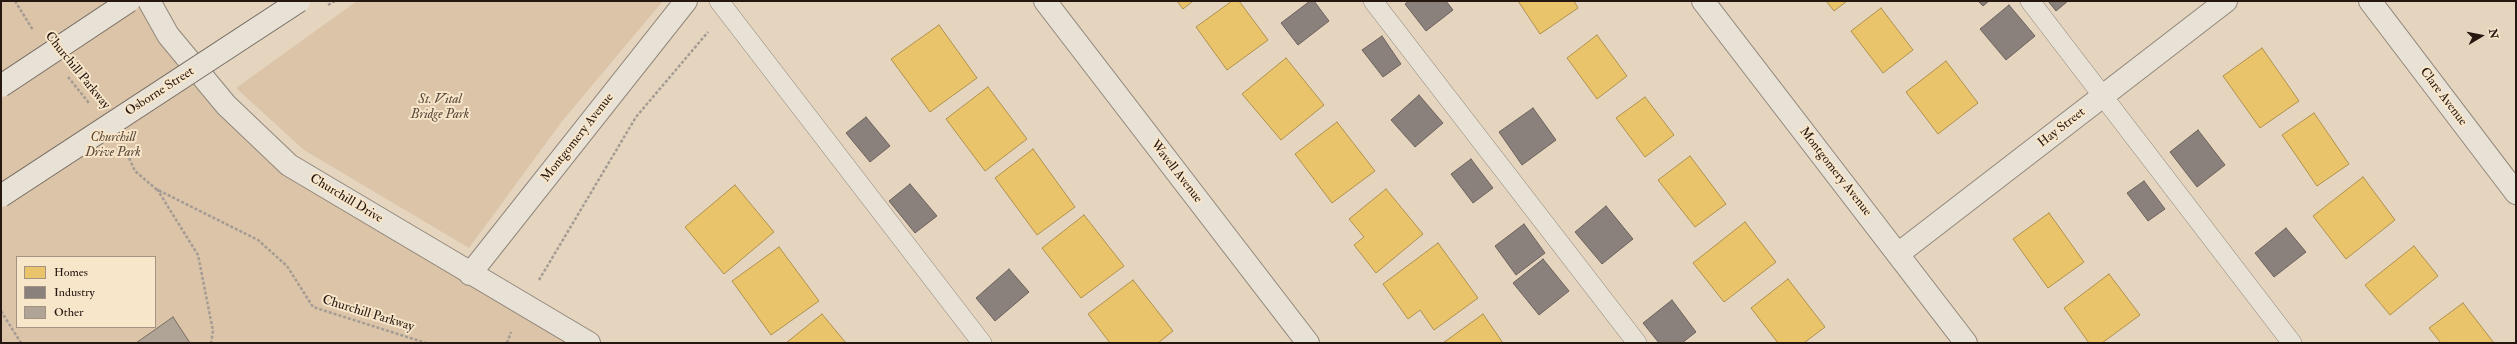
<!DOCTYPE html>
<style>
body{margin:0}
#map{position:relative;width:2517px;height:344px;overflow:hidden;background:#e5d5bf;font-family:"IM FELL Double Pica",serif}
canvas{display:block}
.frame{position:absolute;inset:0;border:2px solid #261710;pointer-events:none}
.legend{position:absolute;left:16px;top:256px;width:140px;height:72px;box-sizing:border-box;background:#f8e6cb;border:1px solid #a49380;margin:0;padding:5px 7px;list-style:none;font-size:12px;color:#261710}
.legend li{display:flex;align-items:center;gap:8px;height:20px}
.legend b{width:20px;border:1px solid #a49380}
.north{position:absolute;left:2461px;top:16px;width:40px;height:40px;-webkit-text-stroke:3px #f8e6cb;paint-order:stroke;rotate:80deg;font-size:11px;font-weight:700;line-height:16px;text-align:center;color:#261710}
.north::after{content:'';display:block;margin:auto;width:14px;height:18px;background:#261710;clip-path:polygon(50% 0,100% 100%,50% 72%,0 100%)}
</style>
<div id="map">
<canvas width="2517" height="344"></canvas>
<div class="frame"></div>
<ul class="legend">
<li><b style="height:11px;background:#e9c46a"></b>Homes</li>
<li><b style="height:11px;background:#8a817c"></b>Industry</li>
<li><b style="height:11px;background:#afa495"></b>Other</li>
</ul>
<div class="north">N</div>
</div>
<script>
const ctx = document.querySelector('canvas').getContext('2d');
ctx.lineJoin = 'round';
function fillPath(path, color) {
  ctx.fillStyle = color;
  ctx.fill(path, 'evenodd');
}
function shape(rows) {
  const path = new Path2D();
  for (const r of rows) {
    path.moveTo(r[0], r[1]);
    for (let i = 2; i < r.length; i += 2) path.lineTo(r[i], r[i + 1]);
  }
  return path;
}
function trace(path, color, width, dash) {
  ctx.strokeStyle = color;
  ctx.lineWidth = width;
  ctx.lineCap = dash ? 'butt' : 'round';
  ctx.setLineDash(dash || []);
  ctx.stroke(path);
}
function drawText(font, color, halo, rows, align = 'center') {
  ctx.font = font + ' "IM FELL Double Pica",serif';
  ctx.lineWidth = 4;
  ctx.setLineDash([]);
  ctx.textBaseline = 'middle';
  ctx.strokeStyle = halo;
  ctx.fillStyle = color;
  for (const [text, x, y, turn = 0] of rows) {
    ctx.save();
    ctx.translate(x, y);
    ctx.rotate((+turn || 0) * Math.PI / 180);
    ctx.textAlign = isNaN(turn) ? turn : align;
    if (halo) ctx.strokeText(text, 0, 0);
    ctx.fillText(text, 0, 0);
    ctx.restore();
  }
}
const green = shape([
 [1,1,149,1,289,165,589,343,1,343],
 [17,257,155,257,155,327,17,327],
 [357,1,663,1,563,120,469,248,304,150,236,88]
]);
const homes = shape([
 [1177,1,1193,1,1183,9,1177,1],
 [1232,1,1239,1,1268,40,1227,70,1196,27,1232,1],
 [1518,1,1574,1,1578,8,1540,34,1518,1],
 [1826,1,1847,1,1834,11,1826,1],
 [1881,8,1913,50,1883,73,1851,31,1881,8],
 [939,25,977,78,930,112,891,59,939,25],
 [1597,35,1627,76,1597,99,1567,58,1597,35],
 [2262,48,2299,101,2260,128,2223,76,2262,48],
 [1286,58,1324,105,1281,140,1242,94,1286,58],
 [1946,61,1978,103,1938,134,1906,92,1946,61],
 [988,87,1027,139,985,171,946,119,988,87],
 [1645,97,1674,135,1645,157,1616,118,1645,97],
 [2314,113,2349,164,2317,186,2282,135,2314,113],
 [1337,122,1375,171,1332,203,1295,154,1337,122],
 [1033,149,1075,207,1037,235,995,178,1033,149],
 [1690,156,1726,204,1695,227,1658,180,1690,156],
 [2363,177,2395,220,2346,259,2313,216,2363,177],
 [735,185,774,232,724,274,685,227,735,185],
 [1386,189,1423,234,1376,273,1354,245,1364,237,1349,219,1386,189],
 [2049,213,2084,262,2048,288,2013,239,2049,213],
 [1084,215,1124,266,1081,298,1042,248,1084,215],
 [1745,222,1776,262,1724,302,1693,263,1745,222],
 [1438,243,1478,298,1434,330,1420,310,1408,319,1383,284,1438,243],
 [2414,246,2438,276,2390,315,2365,285,2414,246],
 [779,247,819,301,771,335,732,281,779,247],
 [2109,274,2140,315,2102,343,2089,343,2064,308,2109,274],
 [1788,279,1825,327,1804,343,1778,343,1751,308,1788,279],
 [1133,280,1173,331,1158,343,1110,343,1088,314,1133,280],
 [2463,303,2494,343,2441,343,2429,328,2463,303],
 [822,314,846,343,786,343,822,314],
 [1483,314,1503,343,1443,343,1483,314]
]);
const industry = shape([
 [1310,1,1314,1,1329,21,1298,45,1281,23,1310,1],
 [1409,1,1446,1,1453,10,1426,31,1405,4,1409,1],
 [1978,1,1989,1,1983,6,1978,1],
 [2048,1,2068,1,2056,11,2048,1],
 [2009,5,2035,36,2006,60,1980,29,2009,5],
 [1382,36,1401,64,1383,77,1362,50,1382,36],
 [1419,95,1443,123,1415,147,1391,120,1419,95],
 [1533,108,1556,140,1522,165,1499,132,1533,108],
 [866,117,890,146,870,162,846,133,866,117],
 [2198,130,2225,165,2197,187,2170,152,2198,130],
 [1471,159,1493,188,1473,203,1451,174,1471,159],
 [2144,181,2165,209,2148,221,2127,193,2144,181],
 [910,184,937,216,915,233,889,201,910,184],
 [1606,206,1633,239,1602,264,1575,232,1606,206],
 [1524,224,1545,253,1516,275,1495,246,1524,224],
 [2286,228,2306,252,2274,277,2255,253,2286,228],
 [1543,259,1569,291,1539,315,1513,283,1543,259],
 [1009,269,1029,292,995,321,976,298,1009,269],
 [1672,300,1696,332,1682,343,1659,343,1643,323,1672,300]
]);
const building = shape([
 [173,317,190,343,136,343,173,317]
]);
const path = shape([
 [15,1,33,30],
 [328,5,335,1],
 [68,77,89,103],
 [125,149,135,171,156,189,258,240,287,266,313,307,426,343],
 [157,189,198,255,213,331,211,343],
 [539,280,636,117,708,32],
 [1,311,21,343],
 [507,343,511,332]
]);
const service = shape([
 [719,1,982,343],
 [1373,1,1637,343],
 [2030,1,2292,343]
]);
const minor = shape([
 [149,1,168,35,226,105,289,165,589,343],
 [1045,1,1308,343],
 [1703,1,1966,343],
 [2370,1,2516,193],
 [1898,254,2226,1],
 [470,274,686,1]
]);
const secondaryBridge = shape([
 [1,86,129,1],
 [1,196,299,1]
]);
const streetNames = [
 ["Churchill Parkway",77,71,51],
 ["Osborne Street",160,92,-33],
 ["Clare Avenue",2443,97,53],
 ["Hay Street",2062,128,-38],
 ["Montgomery Avenue",578,138,-52],
 ["Wavell Avenue",1176,172,52],
 ["Montgomery Avenue",1835,172,52],
 ["Churchill Drive",346,199,31],
 ["Churchill Parkway",368,314,17]
];
const parkNames = [
 ["St. Vital",440,100],
 ["Bridge Park",440,115],
 ["Churchill",113,138],
 ["Drive Park",113,153]
];
fillPath(green, '#dbc4a7');
fillPath(homes, '#e9c46a');
trace(homes, '#ae904f', 1);
fillPath(industry, '#8a817c');
trace(industry, '#6c615c', 1);
fillPath(building, '#afa495');
trace(building, '#786e63', 1);
trace(service, '#92877b', 20);
trace(minor, '#92877b', 24);
trace(path, '#a49c94', 2.5, [3, 2]);
trace(service, '#e8e1d6', 19);
trace(minor, '#e8e1d6', 22);
trace(secondaryBridge, '#786e63', 24, []);
trace(secondaryBridge, '#e8e1d6', 22);
drawText('13px', '#261710', '#f8e6cb', streetNames);
drawText('italic 13px', '#5a4738', '#f8e6cb', parkNames);
</script>
